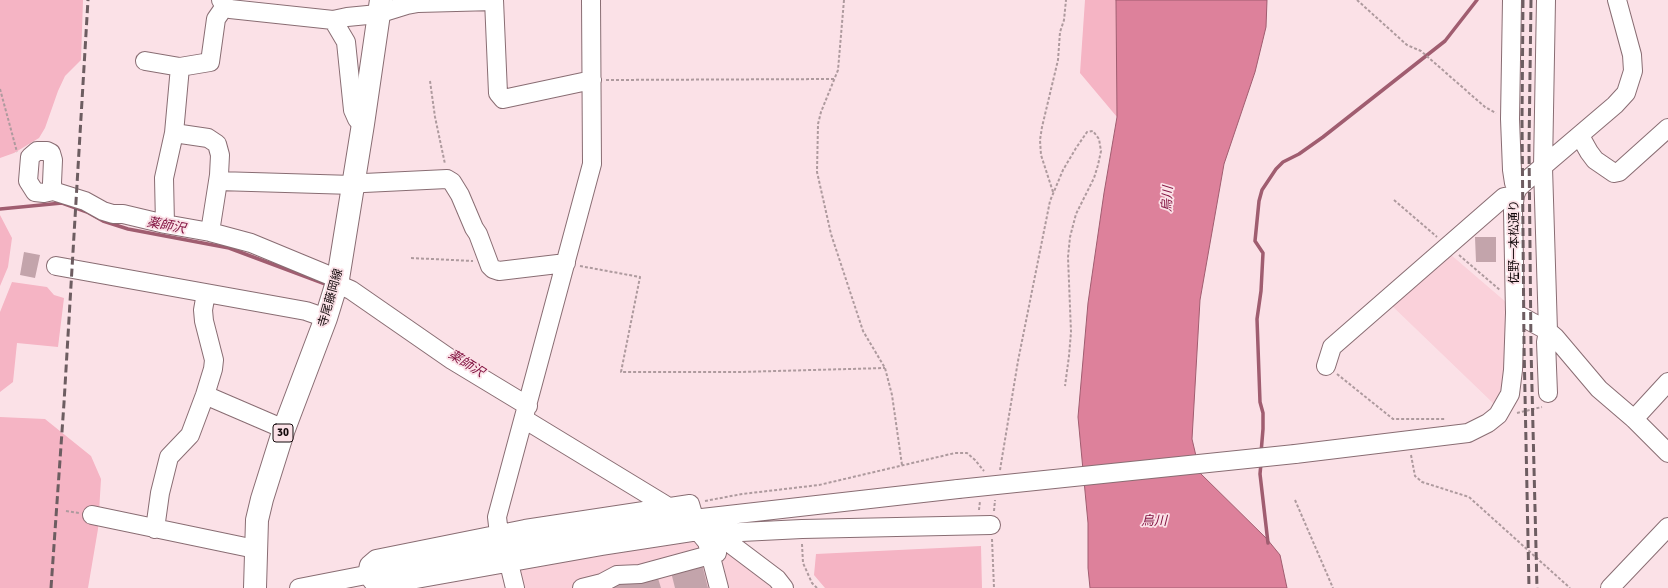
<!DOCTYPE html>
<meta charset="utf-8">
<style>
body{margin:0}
canvas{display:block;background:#fbe1e7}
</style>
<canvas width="1668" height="588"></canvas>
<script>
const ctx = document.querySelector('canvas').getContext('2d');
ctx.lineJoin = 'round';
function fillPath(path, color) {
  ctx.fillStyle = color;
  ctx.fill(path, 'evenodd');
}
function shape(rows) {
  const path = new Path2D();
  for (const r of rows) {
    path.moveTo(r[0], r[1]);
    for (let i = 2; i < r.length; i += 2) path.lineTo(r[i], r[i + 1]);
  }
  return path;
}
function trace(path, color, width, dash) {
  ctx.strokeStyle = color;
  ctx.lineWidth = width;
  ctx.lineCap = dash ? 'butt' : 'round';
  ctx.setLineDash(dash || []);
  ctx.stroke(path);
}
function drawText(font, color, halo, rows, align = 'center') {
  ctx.font = font + ' Signika,"Noto Sans JP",sans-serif';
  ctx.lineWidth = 3.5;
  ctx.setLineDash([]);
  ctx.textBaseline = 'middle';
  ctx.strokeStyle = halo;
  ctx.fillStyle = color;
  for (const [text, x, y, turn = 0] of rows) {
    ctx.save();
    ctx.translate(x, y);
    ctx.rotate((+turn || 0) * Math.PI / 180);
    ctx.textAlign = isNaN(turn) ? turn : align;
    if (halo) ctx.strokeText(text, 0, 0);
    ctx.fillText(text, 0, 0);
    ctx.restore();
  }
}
const built = shape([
 [1450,254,1507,303,1507,337,1503,385,1494,404,1388,302],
 [647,540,714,543,772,579,768,585,773,588,524,588,519,567]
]);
const green = shape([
 [0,0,83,0,81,60,65,76,58,91,45,128,39,138,14,153,0,158],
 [1085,0,1116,0,1117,117,1080,73],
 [0,215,12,238,8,267,0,286],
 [12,282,47,287,54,295,64,298,58,347,17,343,13,382,0,392,0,312],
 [0,417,45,419,91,456,101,479,98,529,88,588,0,588],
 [981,546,982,588,825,588,814,575,816,554]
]);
const water = shape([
 [1116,0,1267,0,1266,27,1255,72,1224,164,1200,300,1192,439,1200,473,1267,539,1280,555,1287,588,1090,588,1088,568,1088,523,1078,417,1088,303,1104,193,1117,117,1116,0]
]);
const stream = shape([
 [0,209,62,203,87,212,103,221,128,229,229,248,328,285],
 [1261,453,1263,429,1263,413,1260,402,1257,319,1261,291,1263,253,1255,241,1259,201,1262,190,1276,169,1283,162,1299,154,1323,137,1445,41,1477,0],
 [1261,463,1260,474,1268,543]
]);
const building = shape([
 [1475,237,1496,237,1496,262,1476,262],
 [24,252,40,255,35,278,20,275],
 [702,564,708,588,675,588,671,572],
 [657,575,661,588,602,588,605,583]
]);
const path = shape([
 [844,0,838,70,821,112,818,124,817,172,831,234,863,331,885,368,892,395,902,465],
 [1357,0,1407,45,1421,51,1485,107,1496,113],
 [606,80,835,79],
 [430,81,435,117,445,164],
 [0,89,17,152],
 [1053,192,1041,155,1040,140,1042,127,1058,60,1060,32,1064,20,1066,0],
 [1394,200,1437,237],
 [1459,255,1500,290],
 [411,258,473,261],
 [580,266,640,277,621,372,740,372,885,368],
 [1337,374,1393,419,1445,419],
 [1517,413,1542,407],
 [1411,455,1415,476,1422,482,1469,497,1570,588],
 [1000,470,1018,361,1050,201,1063,170,1076,148,1087,132,1093,131,1099,139,1101,151,1098,165,1094,178,1076,214,1070,237,1068,257,1071,332,1069,356,1065,386],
 [1295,500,1333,588],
 [705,501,742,494,819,485,955,453,967,453,975,460,984,471],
 [979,510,980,501],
 [66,511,79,513],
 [994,511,995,500],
 [992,539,994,588],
 [802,544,803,563,812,583,817,588]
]);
const minor = shape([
 [221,0,225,6,230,9,333,20,347,17,378,14,407,5,418,3,494,1],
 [494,0,498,93,503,99,592,80],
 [1512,0,1510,119,1512,170,1514,183,1518,188],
 [1546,0,1543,167,1548,331,1546,342,1548,393],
 [333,20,346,42,353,110,357,119,363,124],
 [145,61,180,67,210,62,216,19,225,6],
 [174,133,208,138,217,144,220,155,219,175,210,232],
 [1580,136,1589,152,1595,160,1614,173,1619,172,1668,128],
 [218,181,353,185,364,183,447,179,452,182,460,195,474,228,478,234,490,266,493,269,499,271,566,263],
 [53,191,52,183,53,160,51,153,47,151,37,151,30,157,28,181,35,192,44,193,53,191,85,201,103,211,113,214,123,214,165,224,210,232,251,243,338,279],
 [165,224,164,178,174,133,180,67],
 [56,266,306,311,326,318],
 [337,284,351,290,452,360,528,406],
 [1515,313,1548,331,1555,337,1599,389,1634,419,1668,453],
 [1326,366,1332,347,1504,197,1515,195],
 [205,395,284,429],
 [524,419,667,506],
 [1634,419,1668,382],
 [1295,454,1468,433,1488,423,1498,415,1510,394,1513,370,1515,313,1513,211,1515,195,1518,188,1527,180,1615,105,1626,93,1633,71,1632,55,1617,0],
 [92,515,255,549],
 [155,529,160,493,169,457,190,435,205,395,213,369,214,360,204,321,203,310,206,293],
 [721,533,723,538,728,542,777,579,784,588],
 [299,588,596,530,958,489],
 [515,588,505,547,499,534,497,517,592,164,591,0],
 [582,588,602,583,617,575,640,574,717,553],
 [719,588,707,542,698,531,690,504,525,529,376,559,369,565,367,574,373,582,382,585,602,546,698,531,721,533,802,529,991,525],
 [1610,588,1668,527]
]);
const major = shape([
 [255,588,257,520,262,499,284,429,326,318,338,279,363,124,381,0]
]);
const rail = shape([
 [1523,0,1522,120,1524,345,1529,588],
 [1531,0,1529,148,1531,348,1537,588],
 [51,588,64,403,88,0]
]);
const minorBridge = shape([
 [958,489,1295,454]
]);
const shields = [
 [283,433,20]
];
const shieldNames = [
 ["30",283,433]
];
const streetNames = [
 ["佐野一本松通り",1515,242,-90],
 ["寺尾藤岡線",331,298,-74]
];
const waterNames = [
 ["烏川",1168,199,-87],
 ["薬師沢",166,226,11],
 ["薬師沢",466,364,32],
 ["烏川",1154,522]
];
fillPath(built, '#fad1da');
fillPath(green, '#f5b4c4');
fillPath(water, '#dd819b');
trace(water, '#a05d70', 1);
trace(stream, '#a05d70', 3.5);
fillPath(building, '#c3a4ab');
trace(minor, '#896d73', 20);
trace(major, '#896d73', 24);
trace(path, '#ae9a9e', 2, [3, 2]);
trace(minor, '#fff', 18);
trace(major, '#fff', 22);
trace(rail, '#6d5d61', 3, [8, 4]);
trace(minorBridge, '#896d73', 20, []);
trace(minorBridge, '#fff', 18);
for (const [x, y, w] of shields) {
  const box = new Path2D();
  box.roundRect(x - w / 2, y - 9, w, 18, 3);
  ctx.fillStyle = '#fbe1e7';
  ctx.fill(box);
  trace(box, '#13090b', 1);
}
drawText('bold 11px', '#13090b', null, shieldNames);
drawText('12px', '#13090b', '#fbe1e7', streetNames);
drawText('italic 13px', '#821341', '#fbe1e7', waterNames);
</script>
